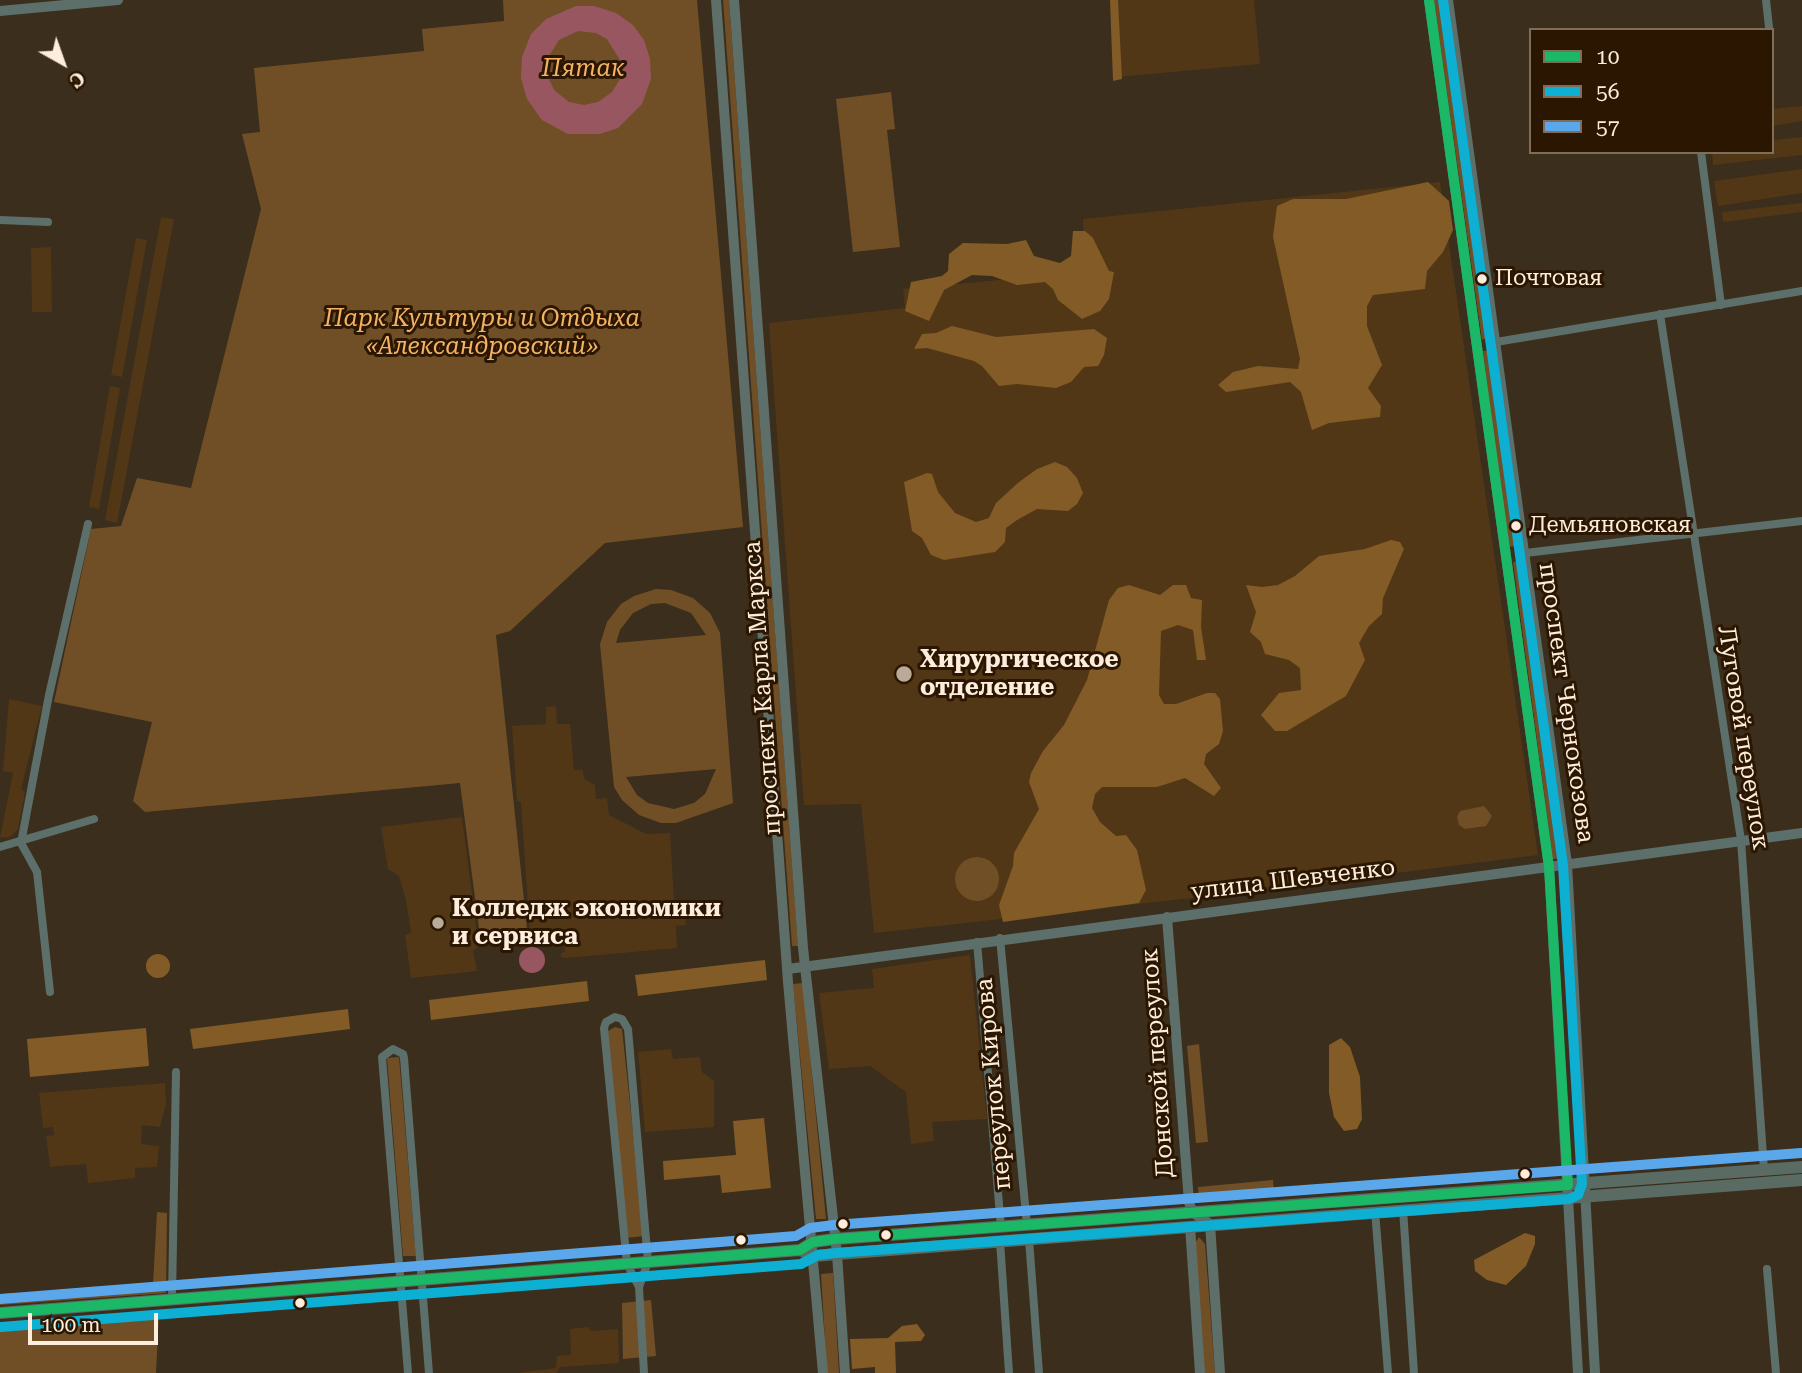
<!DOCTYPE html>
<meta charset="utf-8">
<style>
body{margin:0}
#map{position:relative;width:1802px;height:1373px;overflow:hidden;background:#3b2e1c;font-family:"Roboto Serif",serif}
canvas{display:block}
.legend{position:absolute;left:1529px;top:28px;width:245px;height:126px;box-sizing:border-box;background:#2b1701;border:2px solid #7f6d59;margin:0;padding:9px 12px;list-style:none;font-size:21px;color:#feeddc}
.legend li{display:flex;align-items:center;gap:14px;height:35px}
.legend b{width:35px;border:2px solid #7f6d59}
.north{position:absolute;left:28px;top:28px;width:70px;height:70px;-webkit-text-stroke:5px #2b1701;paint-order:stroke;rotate:140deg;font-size:19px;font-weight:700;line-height:28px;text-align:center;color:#feeddc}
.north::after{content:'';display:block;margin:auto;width:24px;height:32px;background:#feeddc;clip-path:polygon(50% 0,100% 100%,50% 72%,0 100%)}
.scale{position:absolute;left:28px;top:1313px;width:130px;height:32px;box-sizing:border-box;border:4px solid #feeddc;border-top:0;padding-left:9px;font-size:21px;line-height:24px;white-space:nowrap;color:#feeddc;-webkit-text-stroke:5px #2b1701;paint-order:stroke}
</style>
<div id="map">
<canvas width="1802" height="1373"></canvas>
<ul class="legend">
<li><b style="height:9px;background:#1ab867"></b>10</li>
<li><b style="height:9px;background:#0dafd3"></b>56</li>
<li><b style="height:9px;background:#5aa8eb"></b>57</li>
</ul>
<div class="north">С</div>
<div class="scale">100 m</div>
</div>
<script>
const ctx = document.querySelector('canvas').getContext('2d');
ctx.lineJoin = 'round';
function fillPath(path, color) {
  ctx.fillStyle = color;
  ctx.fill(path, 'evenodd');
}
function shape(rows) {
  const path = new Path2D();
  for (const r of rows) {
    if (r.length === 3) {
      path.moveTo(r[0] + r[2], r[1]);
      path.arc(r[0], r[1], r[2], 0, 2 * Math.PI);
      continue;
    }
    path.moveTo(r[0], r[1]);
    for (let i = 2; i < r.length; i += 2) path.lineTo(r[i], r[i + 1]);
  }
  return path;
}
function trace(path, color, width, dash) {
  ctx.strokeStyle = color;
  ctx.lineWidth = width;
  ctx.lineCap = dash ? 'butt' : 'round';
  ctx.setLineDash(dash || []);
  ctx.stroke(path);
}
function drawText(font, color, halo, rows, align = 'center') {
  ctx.font = font + ' "Roboto Serif",serif';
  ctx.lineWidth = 6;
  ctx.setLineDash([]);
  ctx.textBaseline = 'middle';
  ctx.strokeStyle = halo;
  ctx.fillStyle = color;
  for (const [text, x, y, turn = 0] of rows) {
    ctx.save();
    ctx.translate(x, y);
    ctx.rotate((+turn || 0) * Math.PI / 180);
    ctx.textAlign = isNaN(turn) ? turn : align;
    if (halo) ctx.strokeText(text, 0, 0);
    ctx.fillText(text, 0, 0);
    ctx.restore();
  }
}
const built = shape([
 [1112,0,1254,0,1260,64,1118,77],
 [1802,106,1802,121,1772,126,1772,109],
 [1802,137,1802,155,1713,165,1712,152,1772,152,1772,140],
 [1802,169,1802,193,1718,206,1714,181],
 [1440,182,1538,855,1247,892,874,933,861,804,804,805,769,323,905,308,903,289,1084,272,1083,219],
 [1802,203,1802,212,1723,222,1722,212],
 [161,217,174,219,117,523,105,520],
 [136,238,147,240,122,377,111,375],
 [51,247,52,312,32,312,31,248],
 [110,386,120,388,99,509,89,507],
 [9,699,42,706,21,789,25,792,18,829,10,837,0,838,13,773,3,771],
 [556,706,557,724,570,724,574,770,583,770,584,779,595,785,596,799,607,798,609,815,646,834,670,833,674,900,684,900,686,925,676,926,677,948,566,958,561,957,561,953,565,952,563,932,530,934,521,802,517,801,512,726,546,724,546,707],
 [462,817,475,918,478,947,473,951,477,971,411,978,405,935,411,933,406,900,399,876,388,869,381,827],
 [970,955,987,1119,932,1122,934,1141,911,1144,906,1092,870,1066,829,1069,819,993,874,988,872,969],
 [671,1049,673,1059,700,1057,702,1072,714,1081,714,1127,645,1132,638,1052],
 [165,1083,166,1104,160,1127,142,1125,141,1144,159,1146,157,1167,135,1168,135,1178,88,1183,86,1164,50,1167,46,1136,54,1135,53,1127,43,1128,39,1093],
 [589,1327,590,1331,618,1329,619,1363,560,1367,556,1373,518,1373,556,1368,557,1356,571,1355,570,1329]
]);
const green = shape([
 [503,0,697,0,743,527,605,543,510,631,496,635,528,938,481,944,460,783,145,812,133,801,152,722,54,702,91,529,121,526,137,478,191,488,261,209,242,134,260,132,254,68,424,51,422,29,504,21],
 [723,0,729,0,798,946,792,946],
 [1434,0,1440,0,1486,338,1482,340],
 [891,92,895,129,887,130,900,247,853,252,836,99],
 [1494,350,1518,546,1507,547,1483,351],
 [1521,561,1563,858,1553,859,1513,562],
 [656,589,671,590,693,598,710,613,720,633,733,803,676,823,661,823,639,815,622,800,614,787,600,644,607,622,621,604,634,596],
 [665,603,691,613,706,635,616,643,620,630,633,613,651,604],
 [716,769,705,794,694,803,674,809,648,803,637,795,626,777],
 [1484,806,1492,816,1486,826,1465,829,1459,825,1457,817,1460,811],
 [977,879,22],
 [803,983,826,1219,816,1219,793,984],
 [615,1027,622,1029,644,1236,626,1238,608,1031],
 [1199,1044,1208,1142,1196,1143,1187,1046],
 [399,1057,416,1256,403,1256,387,1058],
 [1273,1180,1274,1192,1199,1199,1198,1187],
 [157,1212,167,1213,166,1293,0,1305,0,1294,153,1284],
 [1199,1237,1205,1244,1215,1373,1204,1373,1195,1243],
 [833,1273,839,1373,827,1373,821,1274],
 [651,1300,656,1356,623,1359,622,1303],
 [159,1312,156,1373,0,1373,0,1324]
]);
const forest = shape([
 [1110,0,1118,0,1122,79,1113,81],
 [1428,182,1449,201,1453,230,1443,252,1427,271,1425,289,1373,295,1367,306,1367,326,1382,365,1368,388,1381,406,1380,417,1329,423,1312,430,1301,392,1290,382,1226,392,1218,385,1233,372,1258,366,1298,369,1300,359,1273,237,1277,206,1293,199,1346,199],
 [1073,231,1085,231,1093,238,1109,271,1114,272,1109,299,1100,311,1082,319,1058,300,1053,289,1045,282,1017,285,992,276,972,275,944,290,929,321,905,311,911,282,942,276,948,271,949,254,963,243,1007,244,1026,240,1034,256,1060,263,1071,256],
 [952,326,996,337,1094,329,1107,338,1104,355,1098,366,1084,367,1071,382,1056,388,1017,384,999,386,982,366,974,361,927,348,914,349,922,334,936,333],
 [1055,462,1067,467,1077,478,1083,493,1077,504,1068,511,1037,509,1017,520,1006,528,1005,542,995,552,944,560,931,555,922,538,912,531,904,482,927,473,932,474,938,492,955,513,976,522,989,518,996,503,1019,482,1037,469],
 [1391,540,1400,542,1404,549,1383,598,1382,614,1369,626,1359,643,1365,660,1346,696,1287,731,1275,731,1261,715,1279,693,1301,690,1300,668,1289,660,1265,654,1261,642,1250,632,1256,612,1246,585,1262,587,1278,585,1295,576,1319,556,1365,549],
 [1129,585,1160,595,1173,585,1186,585,1191,598,1202,600,1201,627,1206,660,1197,660,1193,630,1178,625,1161,631,1159,695,1164,704,1176,704,1207,693,1215,693,1220,699,1223,731,1219,744,1206,754,1204,764,1221,788,1214,796,1185,778,1157,787,1102,787,1095,794,1092,808,1100,822,1116,836,1126,835,1137,850,1146,890,1139,903,1003,922,999,905,1013,866,1014,853,1039,809,1029,782,1031,773,1043,751,1064,725,1087,680,1109,600,1118,588],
 [158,966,12],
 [765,960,767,980,638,996,635,975],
 [587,981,589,1001,431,1020,429,1000],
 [348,1009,350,1029,193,1049,190,1029],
 [146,1028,149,1066,30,1077,27,1039],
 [1341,1038,1350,1047,1360,1077,1362,1119,1357,1129,1344,1131,1334,1117,1329,1093,1329,1045],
 [764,1118,771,1188,722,1193,720,1175,664,1180,663,1161,736,1155,733,1121],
 [1525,1233,1535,1236,1535,1244,1526,1266,1506,1285,1487,1280,1475,1271,1474,1260],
 [917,1324,925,1335,921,1341,895,1342,896,1373,875,1373,875,1367,852,1369,850,1339,888,1338,902,1326]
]);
const water = shape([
 [576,6,594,6,616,13,633,25,644,40,650,59,651,79,642,104,618,128,600,134,568,134,542,120,527,99,521,78,522,57,531,34,546,19],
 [578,31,596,33,607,39,620,60,620,79,612,92,598,102,584,105,569,102,554,90,547,75,549,56,559,40],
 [532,960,13]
]);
const minor = shape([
 [1766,0,1769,27],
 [1701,152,1721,305],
 [0,220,48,222],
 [1660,314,1741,840,1764,1170],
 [1496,342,1802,291],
 [1525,553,1802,521],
 [0,847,94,819],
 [1000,938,1027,1226],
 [977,942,1001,1228],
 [50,992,37,872,21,843,49,695,88,524],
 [1403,1209,1414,1373],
 [1375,1211,1388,1373],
 [1029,1239,1039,1373],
 [1000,1241,1009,1373],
 [1767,1269,1776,1373],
 [639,1287,627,1264,604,1028,606,1022,615,1017,622,1019,628,1029,646,1239,648,1262,639,1287,644,1373],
 [172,1298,176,1072],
 [408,1373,382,1057,393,1049,403,1054,404,1058,429,1373]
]);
const tertiary = shape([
 [1429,0,1549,867,1578,1373],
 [1448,0,1567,864,1595,1373],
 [0,11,118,0],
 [1167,917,1189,1202,1192,1212,1210,1224],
 [788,969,1802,833]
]);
const secondary = shape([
 [716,0,788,982,823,1373],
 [734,0,803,948,837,1254,845,1373],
 [1210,1224,1220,1373],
 [1190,1226,1200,1373]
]);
const primary = shape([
 [800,1250,814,1256,837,1254,1802,1180],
 [0,1313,800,1250,813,1242,835,1239,1802,1167]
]);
const bus1 = shape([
 [0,1313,800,1250,813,1242,835,1239,1568,1185,1549,867,1429,0]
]);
const bus2 = shape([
 [1,1327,801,1264,818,1255,836,1253,1569,1199,1578,1195,1582,1184,1563,865,1443,0]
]);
const bus3 = shape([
 [0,1299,796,1236,810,1228,834,1225,1801,1153]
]);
const markers = [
 [1482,279,6,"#feeddc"],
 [1516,526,6,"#feeddc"],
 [904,674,9,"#baaa99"],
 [438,923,7,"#baaa99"],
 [1525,1174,6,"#feeddc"],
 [843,1224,6,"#feeddc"],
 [886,1235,6,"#feeddc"],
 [741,1240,6,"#feeddc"],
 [300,1303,6,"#feeddc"]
];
const busNames = [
 ["Почтовая",1495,279],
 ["Демьяновская",1529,526]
];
const parkNames = [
 ["Пятак",583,69],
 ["Парк Культуры и Отдыха",482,319],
 ["«Александровский»",482,347]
];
const poiNames = [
 ["Хирургическое",920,660],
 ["отделение",920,688],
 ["Колледж экономики",452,909],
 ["и сервиса",452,937]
];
const streetNames = [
 ["проспект Карла Маркса",763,688,-94],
 ["проспект Чернокозова",1566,703,82],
 ["Луговой переулок",1743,738,81],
 ["улица Шевченко",1293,880,-7],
 ["Донской переулок",1158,1063,-94],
 ["переулок Кирова",994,1084,-95]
];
fillPath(built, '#513716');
fillPath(green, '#714f26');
fillPath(forest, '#835b27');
fillPath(water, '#985760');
trace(minor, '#5c6f6a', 8);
trace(tertiary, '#5c6f6a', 10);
trace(secondary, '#5d6f68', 10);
trace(primary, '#5a6b63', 12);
trace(bus1, '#1ab867', 10);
trace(bus2, '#0dafd3', 10);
trace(bus3, '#5aa8eb', 10);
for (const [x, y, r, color] of markers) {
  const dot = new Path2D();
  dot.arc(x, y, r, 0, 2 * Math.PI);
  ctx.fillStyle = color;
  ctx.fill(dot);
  trace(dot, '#2b1701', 2.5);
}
drawText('22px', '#feeddc', '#2b1701', busNames, 'left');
drawText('italic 24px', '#f4b364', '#2b1701', parkNames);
drawText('bold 24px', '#feeddc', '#2b1701', poiNames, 'left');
drawText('24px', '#feeddc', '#2b1701', streetNames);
</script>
